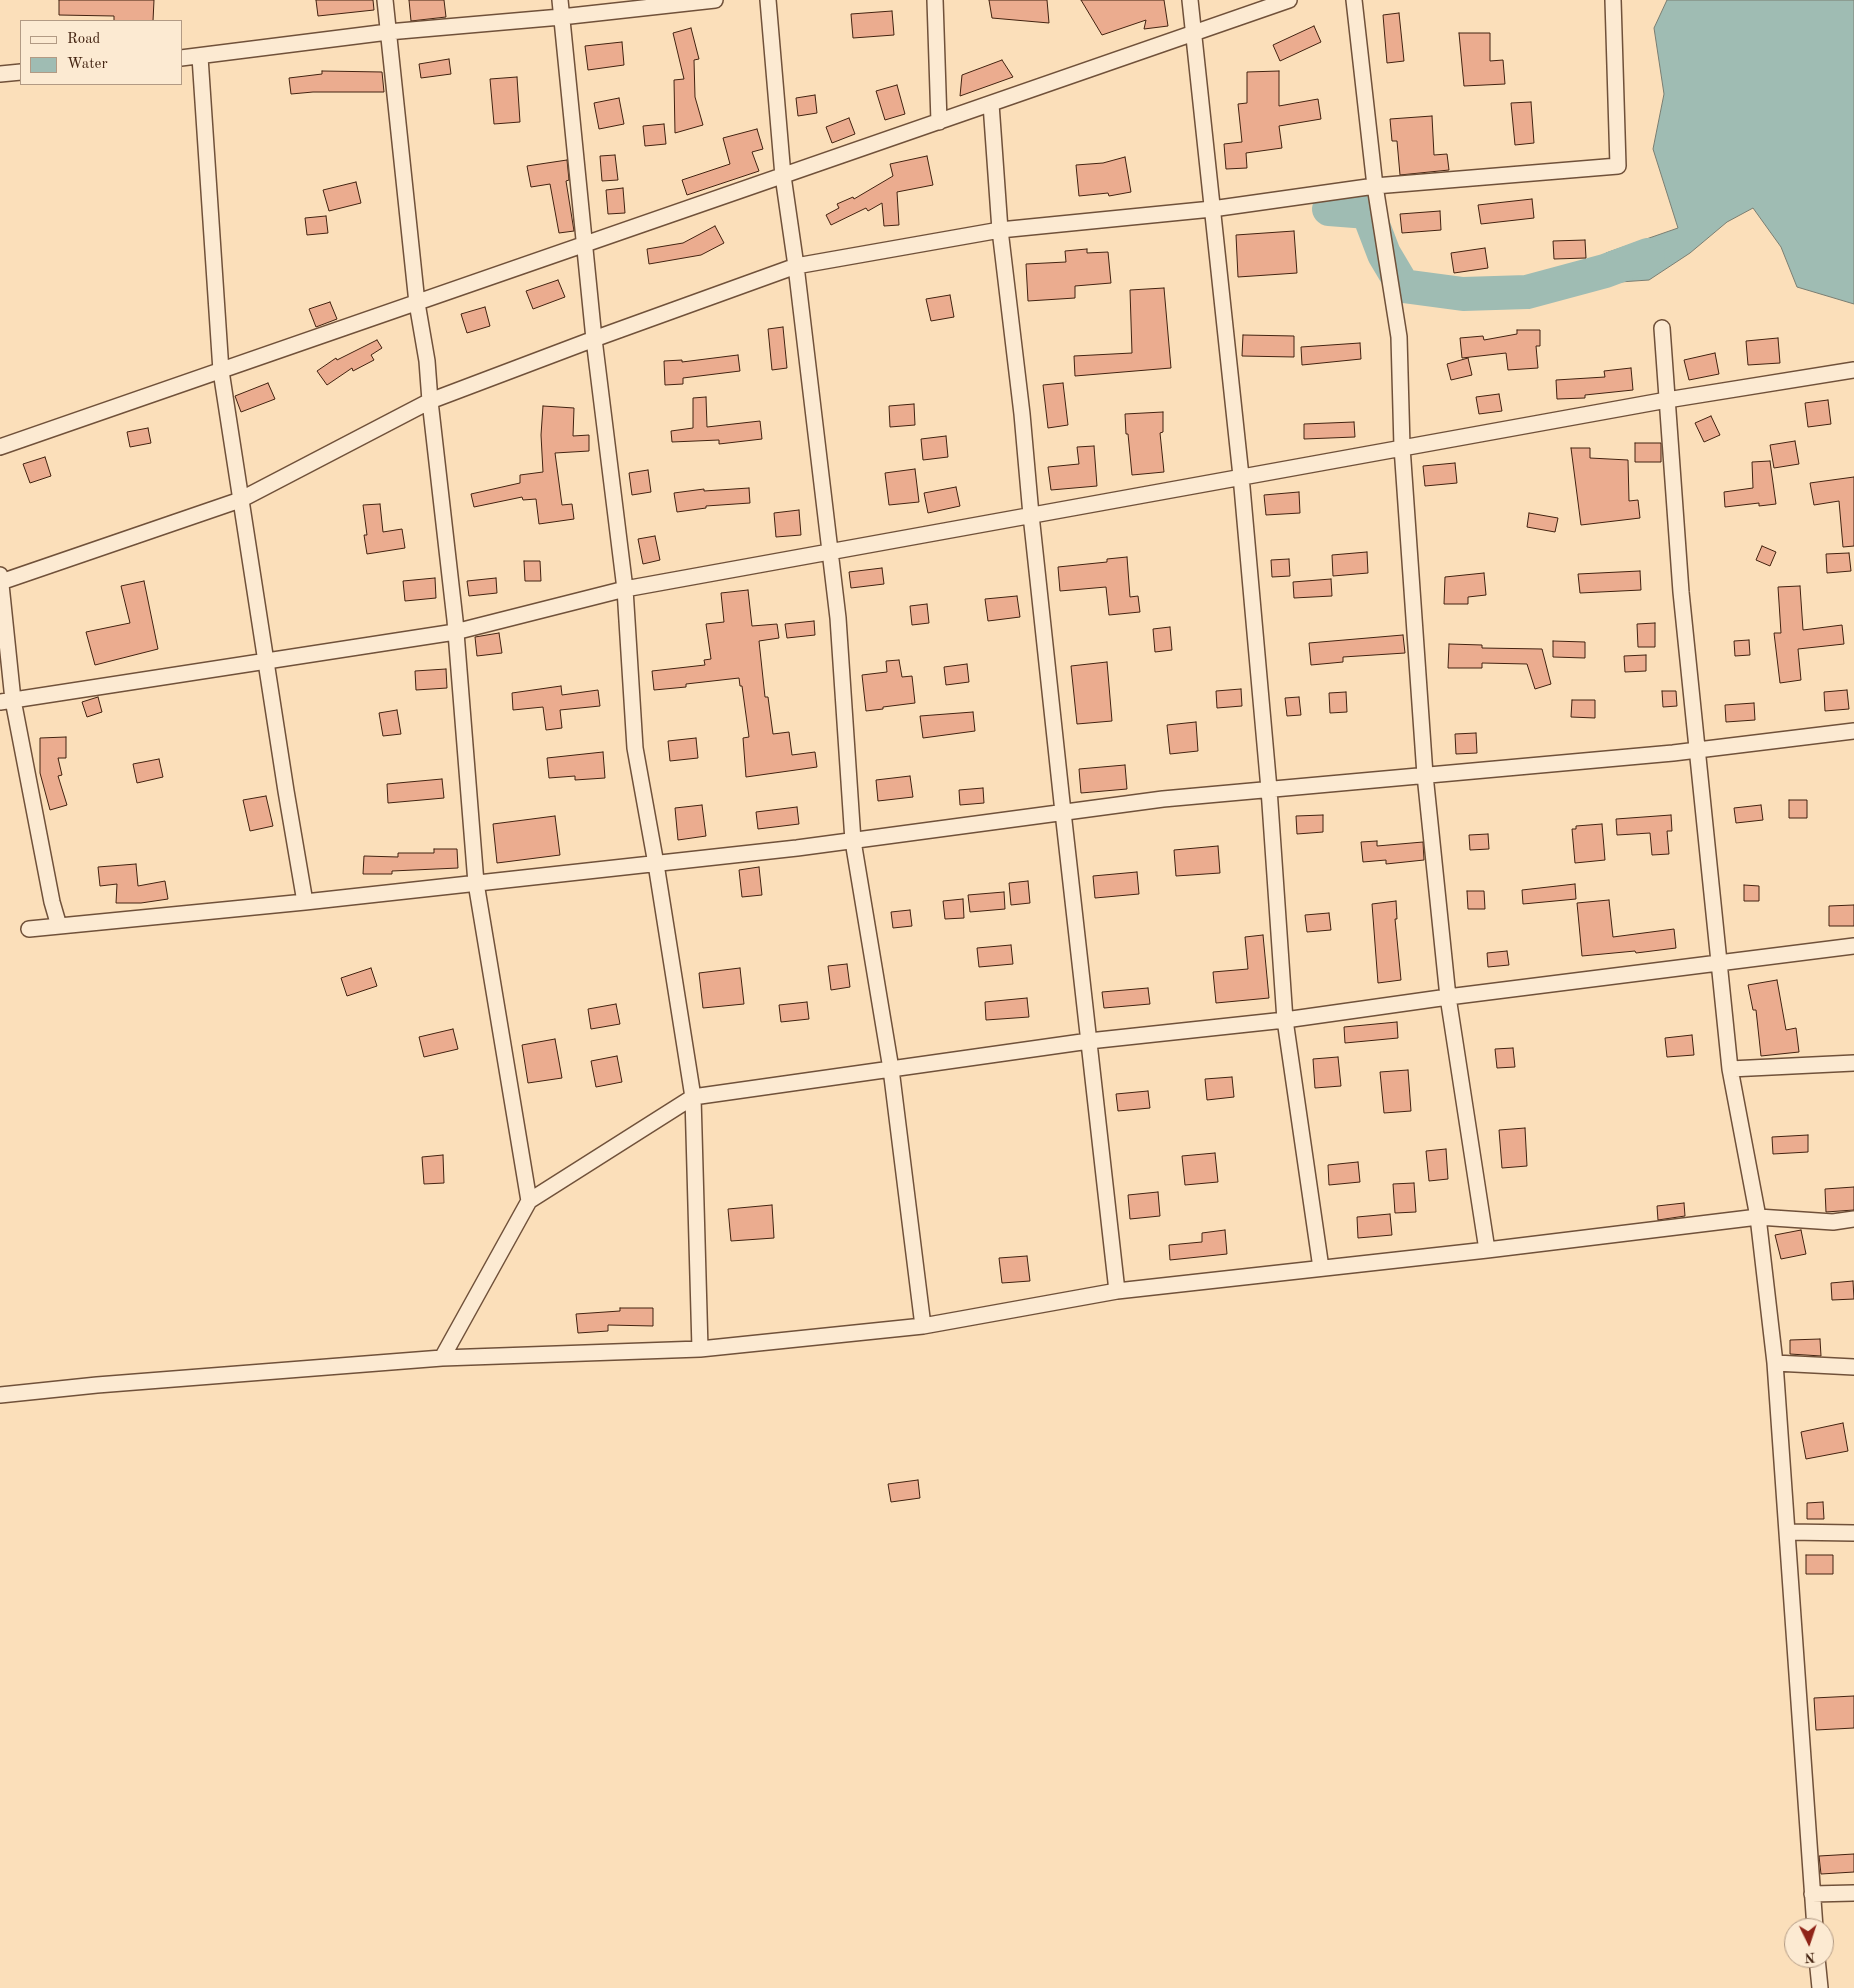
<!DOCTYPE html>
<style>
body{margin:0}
#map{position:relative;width:1854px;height:1988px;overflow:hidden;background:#fbdfba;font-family:"Old Standard TT",serif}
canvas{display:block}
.legend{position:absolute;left:20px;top:20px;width:162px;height:65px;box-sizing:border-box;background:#fcead2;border:1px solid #b29a84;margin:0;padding:6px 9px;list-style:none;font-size:15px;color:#422210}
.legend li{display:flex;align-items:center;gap:10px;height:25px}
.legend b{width:25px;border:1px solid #b29a84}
.north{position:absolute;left:1784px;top:1918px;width:50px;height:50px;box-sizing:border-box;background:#fcead2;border:1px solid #b29a84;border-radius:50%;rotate:176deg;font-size:14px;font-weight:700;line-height:20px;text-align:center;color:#422210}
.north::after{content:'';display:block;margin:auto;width:18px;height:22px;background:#8f2418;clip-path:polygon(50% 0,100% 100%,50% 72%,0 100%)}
</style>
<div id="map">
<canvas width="1854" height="1988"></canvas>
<ul class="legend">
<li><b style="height:6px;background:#fcead2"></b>Road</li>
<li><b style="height:14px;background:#9fbcb3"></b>Water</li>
</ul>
<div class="north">N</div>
</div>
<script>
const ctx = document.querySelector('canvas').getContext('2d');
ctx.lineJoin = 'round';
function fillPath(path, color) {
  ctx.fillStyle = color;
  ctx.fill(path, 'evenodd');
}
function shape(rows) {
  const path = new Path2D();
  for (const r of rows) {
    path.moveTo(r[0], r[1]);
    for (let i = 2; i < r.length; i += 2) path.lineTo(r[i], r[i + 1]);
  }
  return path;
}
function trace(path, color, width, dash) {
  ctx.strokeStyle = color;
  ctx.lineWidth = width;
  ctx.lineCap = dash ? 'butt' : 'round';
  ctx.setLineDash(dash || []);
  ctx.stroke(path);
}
const water = shape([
 [1667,0,1854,0,1854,304,1797,287,1781,247,1753,208,1727,222,1690,253,1649,280,1605,283,1606,253,1678,228,1653,149,1664,94,1654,28,1667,0]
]);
const river = shape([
 [1329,209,1368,212,1384,254,1403,286,1463,294,1527,292,1605,271,1648,255]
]);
const building = shape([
 [59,0,154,0,153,21,114,21,114,16,59,15,59,0],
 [316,0,373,0,374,10,318,16,316,0],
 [409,0,444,0,446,17,411,21,409,0],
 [989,0,1047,0,1049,23,992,18,989,0],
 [1081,0,1164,0,1168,26,1144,29,1146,20,1102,35,1081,0],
 [892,11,894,35,853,38,851,14,892,11],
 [1399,13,1404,61,1387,63,1383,15,1399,13],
 [1314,26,1321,42,1280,61,1273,45,1314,26],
 [691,28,699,59,694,60,695,97,703,125,675,133,674,80,684,79,673,33,691,28],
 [1459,33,1490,33,1490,61,1503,60,1505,84,1464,86,1459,33],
 [622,42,624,65,588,70,585,46,622,42],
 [449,59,451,74,421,78,419,64,449,59],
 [1002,60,1013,77,960,96,962,75,1002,60],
 [322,71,382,72,384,92,313,92,291,94,289,78,322,74,322,71],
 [1279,71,1279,106,1318,99,1321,119,1279,126,1282,148,1246,153,1247,168,1226,169,1224,144,1242,142,1238,104,1247,103,1247,72,1279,71],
 [517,77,520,122,494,124,490,79,517,77],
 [897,85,905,114,885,120,876,91,897,85],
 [815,95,817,113,798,116,796,98,815,95],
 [619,98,624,124,599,129,594,103,619,98],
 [1531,102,1534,143,1515,145,1511,103,1531,102],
 [1432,116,1434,155,1447,154,1449,170,1400,175,1397,141,1392,141,1390,119,1432,116],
 [849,118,855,134,832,143,826,127,849,118],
 [664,124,666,144,645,146,643,126,664,124],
 [757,129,763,149,752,152,759,171,687,195,682,180,730,164,723,138,757,129],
 [615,155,618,180,602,181,600,156,615,155],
 [927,156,933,185,897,192,899,225,884,226,882,203,868,211,866,208,831,225,826,215,839,208,837,204,853,197,854,199,893,176,890,164,927,156],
 [1125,157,1131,192,1109,196,1108,193,1079,196,1076,165,1103,163,1125,157],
 [567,160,569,180,566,181,574,231,559,233,550,184,531,187,527,166,567,160],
 [356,182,361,203,329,211,323,190,356,182],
 [623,188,625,213,608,214,606,190,623,188],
 [1532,199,1534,218,1481,224,1478,205,1532,199],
 [1440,211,1441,230,1402,233,1400,214,1440,211],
 [326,216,328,233,307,235,305,218,326,216],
 [715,226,724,243,701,255,649,264,647,249,683,243,715,226],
 [1294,231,1297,273,1238,277,1236,235,1294,231],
 [1585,240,1586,258,1554,259,1553,241,1585,240],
 [1485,248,1488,268,1454,273,1451,253,1485,248],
 [1087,249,1087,253,1108,252,1111,283,1075,286,1075,298,1028,301,1026,264,1066,262,1065,251,1087,249],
 [558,280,565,297,533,309,526,291,558,280],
 [1164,288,1171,368,1075,376,1074,356,1132,353,1130,290,1164,288],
 [950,295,954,317,931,321,926,299,950,295],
 [330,302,337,319,316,327,309,309,330,302],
 [485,307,490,326,467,333,461,314,485,307],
 [783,327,787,368,772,370,768,329,783,327],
 [1517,330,1540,330,1540,346,1536,346,1538,368,1508,370,1506,353,1462,358,1460,338,1483,336,1484,340,1517,334,1517,330],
 [1243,335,1294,336,1294,357,1242,356,1243,335],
 [1778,338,1780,363,1748,365,1746,341,1778,338],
 [377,340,382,348,371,355,374,360,353,371,352,368,327,385,317,371,336,358,337,360,377,340],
 [1360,343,1361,359,1302,365,1301,347,1360,343],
 [1715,353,1719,374,1689,380,1684,360,1715,353],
 [738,355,740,371,683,378,683,384,665,385,664,361,682,360,682,362,738,355],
 [1468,358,1472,375,1451,380,1447,364,1468,358],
 [1631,368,1633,390,1585,395,1585,398,1557,399,1556,380,1605,377,1604,371,1631,368],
 [268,383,275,399,241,412,235,396,268,383],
 [1063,383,1068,425,1048,428,1043,385,1063,383],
 [1499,394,1502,411,1479,414,1476,397,1499,394],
 [706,397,707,427,760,421,762,439,719,444,719,440,672,442,671,431,693,428,693,398,706,397],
 [1828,400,1831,424,1808,427,1805,403,1828,400],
 [914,404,915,425,890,427,889,406,914,404],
 [543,406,574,408,573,436,589,435,589,451,555,453,562,505,572,504,574,519,539,524,536,499,523,500,522,497,474,507,471,494,520,483,520,475,543,472,541,435,543,406],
 [1163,412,1163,432,1160,433,1164,472,1132,475,1128,434,1126,434,1125,414,1163,412],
 [1711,416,1720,435,1704,442,1695,423,1711,416],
 [1354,422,1355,437,1304,439,1304,424,1354,422],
 [148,428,151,443,130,447,127,432,148,428],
 [946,436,948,457,923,460,921,439,946,436],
 [1795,441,1799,464,1774,468,1770,445,1795,441],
 [1635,443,1661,443,1661,462,1635,462,1635,443],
 [1094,446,1097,486,1051,490,1048,467,1079,464,1077,447,1094,446],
 [1571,448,1590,448,1590,458,1628,460,1629,501,1638,500,1640,518,1581,525,1571,448],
 [45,457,51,476,30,483,23,464,45,457],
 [1770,461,1776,504,1759,506,1759,503,1725,507,1724,492,1753,488,1752,462,1770,461],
 [1455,463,1457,483,1425,486,1423,466,1455,463],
 [915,469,919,502,889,505,885,473,915,469],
 [648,470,651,492,632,495,629,473,648,470],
 [1854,477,1854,546,1843,547,1839,501,1814,505,1810,483,1854,477],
 [956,487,960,506,928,513,924,493,956,487],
 [749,488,750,503,706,506,706,508,677,512,674,493,704,489,704,491,749,488],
 [1299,492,1300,513,1266,515,1264,495,1299,492],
 [380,504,383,532,402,529,405,548,367,554,364,535,367,535,363,505,380,504],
 [799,510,801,535,776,537,774,513,799,510],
 [1529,513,1558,518,1555,532,1527,527,1529,513],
 [655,536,660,560,643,564,638,539,655,536],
 [1762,546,1776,552,1770,566,1756,560,1762,546],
 [1367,552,1368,573,1333,576,1332,555,1367,552],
 [1849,553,1851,571,1827,573,1826,554,1849,553],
 [1127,557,1130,597,1138,596,1140,612,1109,615,1106,587,1060,591,1058,567,1107,562,1107,559,1127,557],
 [1289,559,1290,576,1272,577,1271,560,1289,559],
 [524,561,540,561,541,581,525,581,524,561],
 [882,568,884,584,851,588,849,572,882,568],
 [1640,571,1641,590,1580,593,1578,574,1640,571],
 [1484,573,1486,595,1468,597,1468,604,1444,604,1445,577,1484,573],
 [435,578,436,598,405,601,403,581,435,578],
 [496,578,497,593,469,596,467,581,496,578],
 [1331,579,1332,596,1294,598,1293,582,1331,579],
 [144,581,158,649,95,665,86,632,130,623,121,586,144,581],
 [1800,586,1803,630,1842,625,1844,644,1798,649,1801,680,1780,683,1774,633,1781,633,1778,587,1800,586],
 [748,590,752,626,777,624,779,638,759,641,765,697,768,697,773,734,789,732,792,755,815,752,817,767,746,777,743,738,749,737,742,686,740,686,739,678,686,684,686,687,654,690,652,671,705,665,704,660,711,659,706,624,724,622,721,593,748,590],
 [1017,596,1020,617,988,621,985,599,1017,596],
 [927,604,929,623,912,625,910,606,927,604],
 [814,621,815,635,787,638,785,624,814,621],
 [1655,623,1655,647,1638,647,1637,624,1655,623],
 [1170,627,1172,650,1155,652,1153,629,1170,627],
 [499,633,502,653,477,656,475,637,499,633],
 [1403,635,1405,653,1343,657,1343,662,1311,665,1309,643,1403,635],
 [1749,640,1750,655,1735,656,1734,641,1749,640],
 [1553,641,1585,642,1585,658,1553,657,1553,641],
 [1449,644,1482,645,1482,648,1542,649,1551,684,1535,689,1527,664,1482,663,1482,668,1448,668,1449,644],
 [1646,655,1646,671,1625,672,1624,656,1646,655],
 [899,660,902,677,912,676,915,703,883,707,883,709,866,711,862,675,887,672,886,661,899,660],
 [1107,662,1112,721,1077,724,1071,666,1107,662],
 [967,664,969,682,946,685,944,667,967,664],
 [446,669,447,688,416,690,415,671,446,669],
 [561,686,562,695,598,690,600,706,560,710,562,728,546,730,543,707,513,710,512,693,561,686],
 [1241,689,1242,706,1217,708,1216,691,1241,689],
 [1847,690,1849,709,1825,711,1824,692,1847,690],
 [1662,691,1676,691,1677,706,1663,707,1662,691],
 [1346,692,1347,712,1330,713,1329,693,1346,692],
 [98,697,102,712,87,717,82,702,98,697],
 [1299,697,1301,715,1287,716,1285,698,1299,697],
 [1572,700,1595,700,1595,718,1571,717,1572,700],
 [1754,703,1755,720,1726,722,1725,705,1754,703],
 [397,710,401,734,383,736,379,713,397,710],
 [973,712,975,731,923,738,920,716,973,712],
 [1196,722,1198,751,1170,754,1167,725,1196,722],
 [1476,733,1477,753,1456,754,1455,734,1476,733],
 [66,737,66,758,58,758,62,775,58,776,67,805,50,810,40,773,40,738,66,737],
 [696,738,698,758,670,761,668,741,696,738],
 [603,752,605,778,575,780,575,776,549,778,547,758,603,752],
 [159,759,163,777,137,783,133,764,159,759],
 [1125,765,1127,789,1081,793,1079,769,1125,765],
 [910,776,913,797,878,801,876,780,910,776],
 [442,779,444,798,388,803,387,784,442,779],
 [983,788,984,803,960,805,959,790,983,788],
 [266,796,273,826,250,831,243,800,266,796],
 [1789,800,1807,800,1807,818,1789,818,1789,800],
 [702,805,706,836,678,840,675,808,702,805],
 [1761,805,1763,820,1736,823,1734,808,1761,805],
 [797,807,799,824,758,829,756,812,797,807],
 [1323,815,1323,832,1297,834,1296,816,1323,815],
 [1671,815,1672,831,1667,831,1669,854,1652,855,1650,833,1617,835,1616,819,1671,815],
 [555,816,560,855,497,863,493,824,555,816],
 [1602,824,1605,860,1575,863,1572,829,1576,829,1576,826,1602,824],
 [1488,834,1489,849,1470,850,1469,835,1488,834],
 [1377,841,1377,846,1423,842,1424,860,1386,864,1386,860,1363,862,1361,842,1377,841],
 [1218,846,1220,873,1176,876,1174,850,1218,846],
 [434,849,457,849,458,868,392,871,392,874,363,874,364,856,398,857,398,853,434,853,434,849],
 [136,864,138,886,165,881,168,899,141,903,116,903,117,884,100,886,98,867,136,864],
 [759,867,762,895,742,897,739,870,759,867],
 [1137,872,1139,894,1095,898,1093,876,1137,872],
 [1028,881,1030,903,1011,905,1009,883,1028,881],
 [1575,884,1576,899,1523,904,1522,890,1575,884],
 [1744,885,1759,886,1759,901,1744,901,1744,885],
 [1467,891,1484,891,1485,909,1468,909,1467,891],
 [1004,892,1005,909,970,912,968,895,1004,892],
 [963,899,964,918,945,919,943,901,963,899],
 [1609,900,1613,937,1674,929,1676,948,1636,953,1635,951,1582,956,1577,903,1609,900],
 [1396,901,1397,919,1395,919,1401,980,1378,983,1372,904,1396,901],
 [1854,905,1854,926,1829,926,1829,906,1854,905],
 [910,910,912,926,893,928,891,912,910,910],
 [1329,913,1331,930,1307,932,1305,915,1329,913],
 [1263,935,1269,998,1216,1003,1213,972,1248,969,1245,937,1263,935],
 [1011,945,1013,964,979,967,977,948,1011,945],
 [1507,951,1509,965,1488,967,1487,953,1507,951],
 [847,964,850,987,831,990,828,966,847,964],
 [371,968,377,986,347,996,341,978,371,968],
 [740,968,744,1004,703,1008,699,973,740,968],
 [1777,980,1786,1030,1796,1028,1799,1052,1761,1056,1756,1010,1753,1010,1748,985,1777,980],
 [1148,988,1150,1004,1104,1008,1102,992,1148,988],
 [1027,998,1029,1017,986,1020,985,1002,1027,998],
 [807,1002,809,1019,781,1022,779,1005,807,1002],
 [616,1004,620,1024,591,1029,588,1009,616,1004],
 [1397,1022,1398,1038,1345,1043,1344,1027,1397,1022],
 [453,1029,458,1049,424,1057,419,1037,453,1029],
 [1692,1035,1694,1055,1667,1057,1665,1038,1692,1035],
 [555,1039,562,1078,528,1083,522,1045,555,1039],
 [1513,1048,1515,1067,1497,1068,1495,1049,1513,1048],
 [617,1056,622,1082,596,1087,591,1061,617,1056],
 [1338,1057,1341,1086,1315,1088,1313,1059,1338,1057],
 [1408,1070,1411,1111,1384,1113,1380,1072,1408,1070],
 [1232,1077,1234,1097,1207,1100,1205,1079,1232,1077],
 [1148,1091,1150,1108,1118,1111,1116,1094,1148,1091],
 [1525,1128,1527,1166,1502,1168,1499,1130,1525,1128],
 [1808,1135,1808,1152,1773,1154,1772,1137,1808,1135],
 [1446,1149,1448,1179,1429,1181,1426,1151,1446,1149],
 [1215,1153,1218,1182,1185,1185,1182,1156,1215,1153],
 [443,1155,444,1183,424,1184,422,1157,443,1155],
 [1358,1162,1360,1182,1329,1185,1328,1165,1358,1162],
 [1414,1183,1416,1212,1395,1213,1393,1184,1414,1183],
 [1854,1187,1854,1210,1826,1212,1825,1189,1854,1187],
 [1158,1192,1160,1216,1130,1219,1128,1195,1158,1192],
 [1684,1203,1685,1216,1658,1220,1657,1206,1684,1203],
 [772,1205,774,1238,731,1241,728,1209,772,1205],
 [1390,1214,1392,1235,1358,1238,1357,1217,1390,1214],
 [1225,1230,1227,1254,1170,1260,1169,1245,1202,1242,1202,1233,1225,1230],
 [1801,1230,1806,1254,1781,1259,1775,1235,1801,1230],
 [1027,1256,1030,1281,1002,1283,999,1258,1027,1256],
 [1853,1281,1854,1299,1832,1300,1831,1283,1853,1281],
 [620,1308,653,1308,653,1326,608,1325,608,1331,578,1333,576,1314,620,1311,620,1308],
 [1820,1339,1821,1356,1790,1354,1790,1340,1820,1339],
 [1843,1423,1848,1451,1806,1459,1801,1432,1843,1423],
 [918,1480,920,1498,891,1502,888,1484,918,1480],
 [1823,1502,1824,1519,1807,1519,1807,1503,1823,1502],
 [1806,1555,1833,1555,1833,1574,1806,1574,1806,1555],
 [1854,1696,1854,1728,1816,1730,1814,1698,1854,1696],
 [1854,1854,1854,1872,1821,1874,1819,1856,1854,1854]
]);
const minor = shape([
 [385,0,417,303,427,361,430,401,455,620,476,883,529,1201],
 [560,0,594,339,625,589,635,748,656,864,693,1097,700,1349],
 [768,0,783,176,796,266,838,618,853,841,891,1069,923,1326],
 [935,0,939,122],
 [1190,0,1241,476,1269,789,1285,1020,1321,1268],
 [1354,0,1375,186,1399,337,1402,447,1425,775,1448,997,1487,1250],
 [200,57,221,371,286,791,305,902],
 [181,58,388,32,561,17,715,0],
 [0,74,21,72],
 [991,104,1000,230,1022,414,1031,515,1063,812,1117,1291],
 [1662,328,1681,592,1730,1069,1758,1217,1775,1363,1815,1928],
 [0,447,1289,0],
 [0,575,13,700,52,902,59,926],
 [1,582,240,500,430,401,594,339,796,266,1000,230,1212,209,1375,186,1618,166,1613,0],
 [0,702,455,632,625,589,1667,400,1854,370],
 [29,929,305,902,797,848,1163,799,1673,753,1854,731],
 [1730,1069,1854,1063],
 [442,1358,529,1201,693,1097,1089,1041,1285,1020,1448,997,1854,946],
 [1775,1363,1854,1367],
 [0,1395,97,1385,442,1358,700,1349,923,1326,1117,1291,1487,1250,1758,1217,1833,1222,1854,1219],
 [1788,1532,1854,1533],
 [1812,1894,1854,1893],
 [1817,1958,1820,1988]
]);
fillPath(water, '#9fbcb3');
trace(water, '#7a7e72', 1);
trace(river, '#9fbcb3', 34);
fillPath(building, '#ebac8f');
trace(building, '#422210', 1);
trace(minor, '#70513a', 18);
trace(minor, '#fcead2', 15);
</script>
